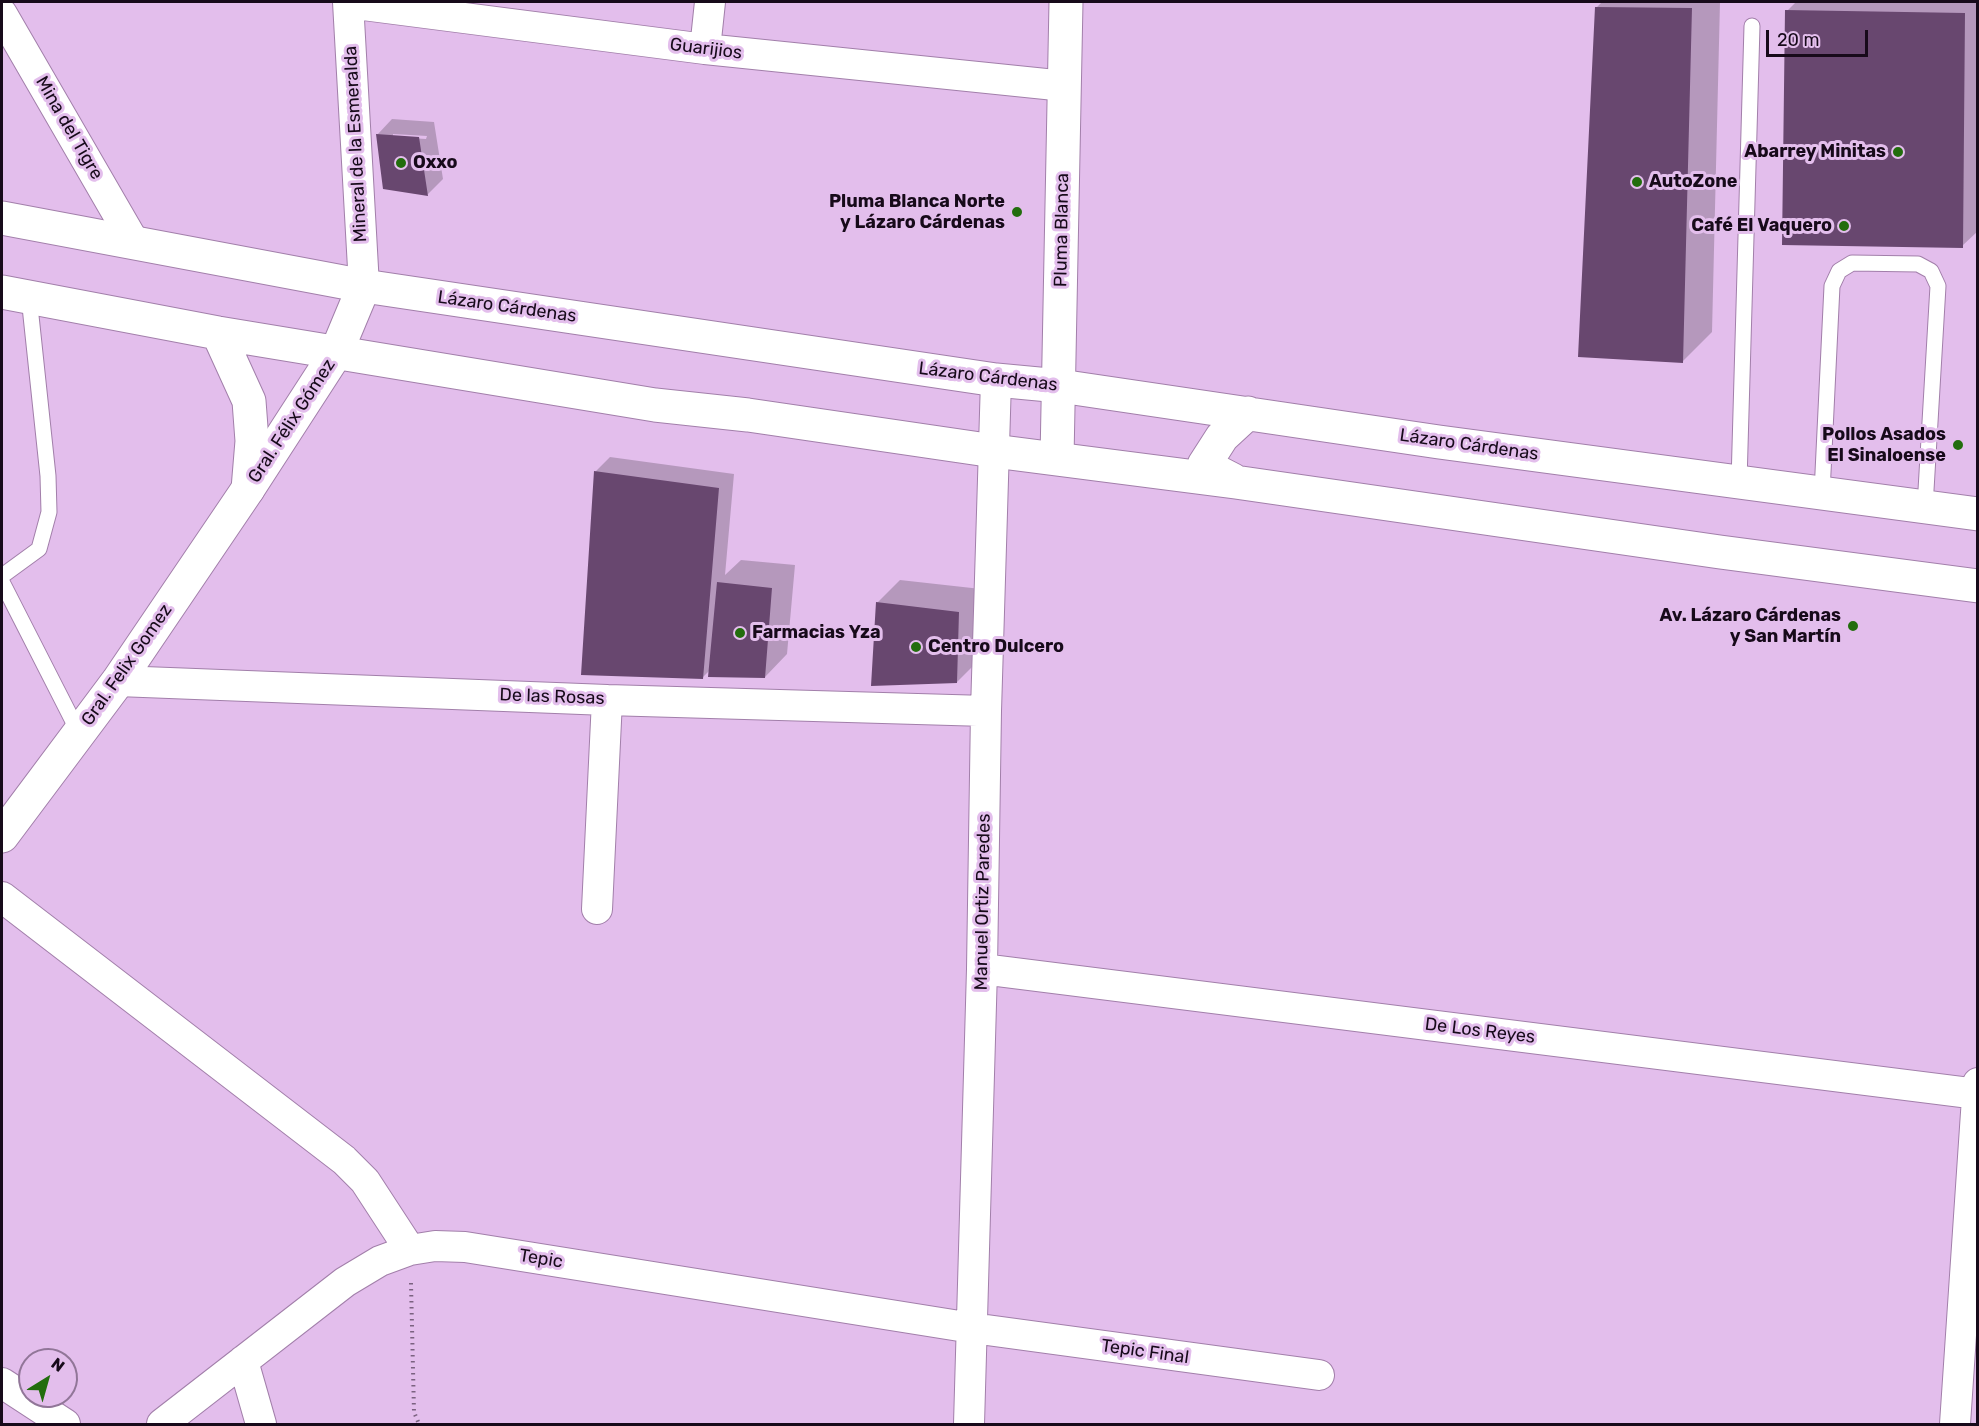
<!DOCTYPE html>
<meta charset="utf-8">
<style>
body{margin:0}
#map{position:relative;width:1979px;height:1426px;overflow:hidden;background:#e3beec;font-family:Rubik,sans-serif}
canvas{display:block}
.frame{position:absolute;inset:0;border:3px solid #170a1a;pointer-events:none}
.north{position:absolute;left:18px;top:1348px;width:60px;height:60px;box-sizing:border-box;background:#e3beec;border:2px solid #917698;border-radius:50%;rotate:37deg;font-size:16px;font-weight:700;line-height:24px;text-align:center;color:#170a1a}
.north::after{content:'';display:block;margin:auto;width:21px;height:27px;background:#226d0d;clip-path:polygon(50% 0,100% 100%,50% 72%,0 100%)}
.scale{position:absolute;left:1766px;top:30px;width:102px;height:27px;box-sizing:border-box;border:3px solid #170a1a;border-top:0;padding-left:8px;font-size:18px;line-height:21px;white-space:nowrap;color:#170a1a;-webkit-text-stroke:4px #e3beec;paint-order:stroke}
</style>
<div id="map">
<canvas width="1979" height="1426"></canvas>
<div class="frame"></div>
<div class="north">N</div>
<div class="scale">20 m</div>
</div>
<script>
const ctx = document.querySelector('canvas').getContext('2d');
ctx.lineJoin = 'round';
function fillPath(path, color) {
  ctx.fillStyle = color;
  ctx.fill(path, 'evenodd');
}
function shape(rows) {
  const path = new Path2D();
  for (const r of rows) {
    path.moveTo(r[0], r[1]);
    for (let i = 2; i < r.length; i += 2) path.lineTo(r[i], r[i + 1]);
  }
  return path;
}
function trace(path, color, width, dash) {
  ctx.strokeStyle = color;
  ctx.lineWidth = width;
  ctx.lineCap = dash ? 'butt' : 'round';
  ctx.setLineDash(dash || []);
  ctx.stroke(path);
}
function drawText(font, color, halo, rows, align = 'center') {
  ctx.font = font + ' Rubik,sans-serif';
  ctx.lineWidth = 6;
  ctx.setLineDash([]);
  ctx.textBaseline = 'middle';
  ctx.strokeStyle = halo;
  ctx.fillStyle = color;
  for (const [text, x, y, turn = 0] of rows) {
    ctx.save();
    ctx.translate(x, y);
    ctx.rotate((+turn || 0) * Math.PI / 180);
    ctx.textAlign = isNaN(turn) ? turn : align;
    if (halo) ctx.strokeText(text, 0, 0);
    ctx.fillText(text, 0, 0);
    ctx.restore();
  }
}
const shadow = shape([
 [1602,2,1720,2,1712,332,1682,362,1596,8],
 [1796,2,1978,2,1978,231,1962,246,1787,11],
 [392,119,434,122,443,179,428,194,384,187,377,135],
 [393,134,427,136,426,139,393,137],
 [610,457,734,474,725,575,741,560,795,565,787,654,765,677,710,670,703,677,595,472],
 [900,580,981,589,980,659,957,682,877,603]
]);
const building = shape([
 [1595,7,1692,8,1683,363,1578,357],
 [1785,10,1965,13,1963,248,1782,245],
 [376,134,419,137,428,196,383,189],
 [594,471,719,488,703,679,581,675],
 [717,582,772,588,765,678,708,677],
 [876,602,959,612,957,683,871,686]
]);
const path = shape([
 [411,1283,414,1412,419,1424]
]);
const service = shape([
 [1739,482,1752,26],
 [1822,493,1832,286,1839,271,1852,263,1918,264,1931,271,1938,286,1925,507],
 [2,576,39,549,49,512,48,476,29,297],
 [2,582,79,733]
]);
const minor = shape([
 [348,2,364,286],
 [348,3,705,49,1065,86],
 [2,14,135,244],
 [705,49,710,2],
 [118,681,607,700,986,711],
 [2,897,344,1160,365,1181,410,1250],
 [597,909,607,700],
 [982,969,1978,1094],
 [243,1361,261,1424],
 [2,1383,65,1424],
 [162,1424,345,1282,380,1261,410,1250,435,1246,465,1247,972,1328,1319,1375],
 [969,1424,982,969,986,711,996,380],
 [1955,1424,1978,1083]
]);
const tertiary = shape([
 [1057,458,1066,2],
 [2,836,118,681,248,489,336,353,364,286]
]);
const secondary = shape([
 [2,218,364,286,996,380,1060,386,1439,442,1978,514],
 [2,292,218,333,655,405,748,415,994,451,1235,482,1720,552,1978,586],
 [218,333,249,401,252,441,248,489],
 [1233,480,1204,465,1222,437,1248,413]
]);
const markers = [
 [1898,152,6,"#226d0d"],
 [401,163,6,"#226d0d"],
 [1637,182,6,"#226d0d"],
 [1017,212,6,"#226d0d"],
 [1844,226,6,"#226d0d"],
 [1958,445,6,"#226d0d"],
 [1853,626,6,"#226d0d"],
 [740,633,6,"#226d0d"],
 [916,647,6,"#226d0d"]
];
const streetNames = [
 ["Guarijios",706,49,7],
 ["Mina del Tigre",69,128,60],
 ["Mineral de la Esmeralda",356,144,-93],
 ["Pluma Blanca",1062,230,-89],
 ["Lázaro Cárdenas",507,307,8],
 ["Lázaro Cárdenas",988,377,7],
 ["Gral. Félix Gómez",292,421,-57],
 ["Lázaro Cárdenas",1469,445,8],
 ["Gral. Felix Gomez",127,665,-55],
 ["De las Rosas",552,697,2],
 ["Manuel Ortiz Paredes",983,902,-89],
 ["De Los Reyes",1480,1031,7],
 ["Tepic",541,1259,9],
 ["Tepic Final",1145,1352,8]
];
const poiNames = [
 ["Abarrey Minitas",1886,152],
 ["Oxxo",413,163,"left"],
 ["AutoZone",1649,182,"left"],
 ["Pluma Blanca Norte",1005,202],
 ["y Lázaro Cárdenas",1005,223],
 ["Café El Vaquero",1832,226],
 ["Pollos Asados",1946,435],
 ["El Sinaloense",1946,456],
 ["Av. Lázaro Cárdenas",1841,616],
 ["y San Martín",1841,637],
 ["Farmacias Yza",752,633,"left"],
 ["Centro Dulcero",928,647,"left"]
];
fillPath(shadow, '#0003');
fillPath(building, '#68476f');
trace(service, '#a27faa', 17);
trace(minor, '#a27faa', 32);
trace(tertiary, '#a27faa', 35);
trace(secondary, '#a27faa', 35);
trace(path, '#7b6280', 4, [1.5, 4.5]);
trace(service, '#fff', 15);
trace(minor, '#fff', 30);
trace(tertiary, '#fff', 33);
trace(secondary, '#fff', 33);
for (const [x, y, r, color] of markers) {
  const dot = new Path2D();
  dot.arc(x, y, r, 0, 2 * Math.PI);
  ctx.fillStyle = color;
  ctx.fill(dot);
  trace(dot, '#e3beec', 2);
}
drawText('18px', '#170a1a', '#e3beec', streetNames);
drawText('bold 18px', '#170a1a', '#e3beec', poiNames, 'right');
</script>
